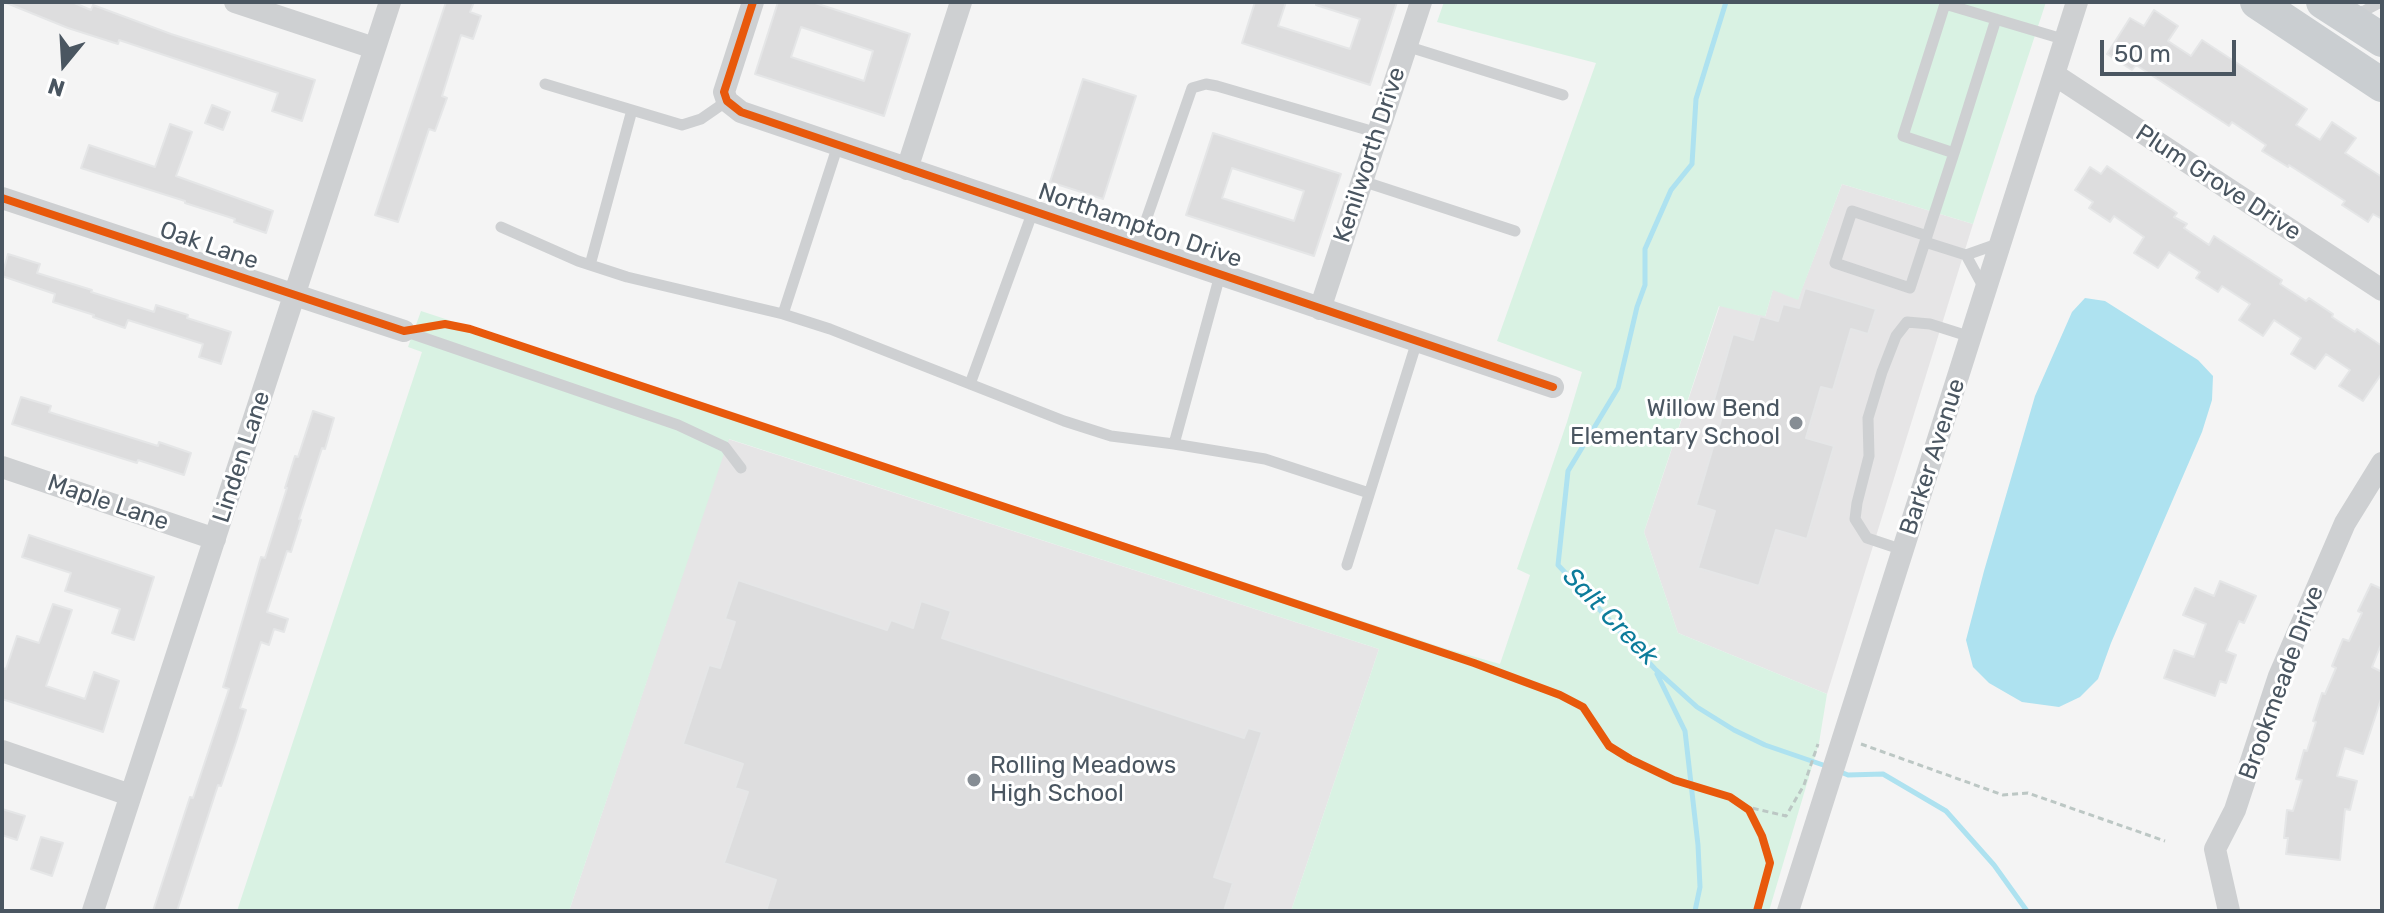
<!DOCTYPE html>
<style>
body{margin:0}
#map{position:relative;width:2384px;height:913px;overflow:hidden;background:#f4f4f4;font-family:Rubik,sans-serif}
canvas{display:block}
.frame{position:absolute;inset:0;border:4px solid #4a5661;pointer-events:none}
.north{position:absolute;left:24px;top:24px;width:80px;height:80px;-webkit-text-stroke:6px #fff;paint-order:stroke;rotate:198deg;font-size:22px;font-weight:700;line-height:32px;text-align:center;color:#4a5661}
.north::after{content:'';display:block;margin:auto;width:28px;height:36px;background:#4a5661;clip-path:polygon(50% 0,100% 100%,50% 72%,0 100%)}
.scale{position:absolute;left:2100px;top:40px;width:136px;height:36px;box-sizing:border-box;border:4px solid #4a5661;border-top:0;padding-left:10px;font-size:24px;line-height:28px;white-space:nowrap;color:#4a5661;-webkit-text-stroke:6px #fff;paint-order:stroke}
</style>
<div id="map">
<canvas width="2384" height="913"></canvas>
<div class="frame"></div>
<div class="north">N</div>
<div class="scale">50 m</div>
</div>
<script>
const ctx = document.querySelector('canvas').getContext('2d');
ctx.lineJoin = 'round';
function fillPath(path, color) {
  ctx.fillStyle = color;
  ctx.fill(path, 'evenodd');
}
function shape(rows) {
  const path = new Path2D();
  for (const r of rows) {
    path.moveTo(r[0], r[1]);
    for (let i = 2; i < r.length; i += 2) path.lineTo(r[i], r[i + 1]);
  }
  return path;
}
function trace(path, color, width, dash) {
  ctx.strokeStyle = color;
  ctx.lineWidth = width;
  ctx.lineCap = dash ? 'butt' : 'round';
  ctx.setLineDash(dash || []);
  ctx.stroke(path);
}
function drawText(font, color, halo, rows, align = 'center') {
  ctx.font = font + ' Rubik,sans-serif';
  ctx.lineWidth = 6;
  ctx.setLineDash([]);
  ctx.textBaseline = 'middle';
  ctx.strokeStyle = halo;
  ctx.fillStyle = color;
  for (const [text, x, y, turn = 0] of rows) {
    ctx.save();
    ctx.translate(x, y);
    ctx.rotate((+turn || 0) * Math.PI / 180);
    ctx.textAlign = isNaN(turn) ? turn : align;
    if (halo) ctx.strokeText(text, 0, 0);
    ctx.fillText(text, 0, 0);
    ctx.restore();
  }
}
const education = shape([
 [1842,184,1973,224,1827,694,1678,633,1644,532,1720,305,1765,317,1773,289,1798,299],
 [728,439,1379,649,1291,911,569,911]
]);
const green = shape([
 [1444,2,2046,2,1973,224,1842,184,1798,300,1773,290,1765,317,1719,306,1644,532,1678,633,1827,694,1819,743,1769,911,1291,911,1379,649,729,439,569,911,237,911,422,352,408,347,421,311,1447,649,1500,664,1530,575,1517,569,1567,422,1582,372,1497,341,1596,63,1437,22]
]);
const water = shape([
 [2085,298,2105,301,2198,360,2213,376,2212,400,2202,432,2111,643,2098,679,2080,697,2059,707,2022,702,1989,683,1973,667,1966,640,1984,571,2035,396,2072,312]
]);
const stream = shape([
 [1726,2,1696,99,1692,164,1671,190,1645,249,1645,285,1637,307,1618,388,1568,471,1558,565,1655,669,1697,707,1734,730,1765,745,1829,767],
 [1657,674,1685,731,1698,845,1700,887,1695,911],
 [1838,771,1848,775,1883,774,1946,811,1994,865,2027,911]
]);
const building = shape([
 [4,2,72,2,91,10,93,5,171,34,315,80,302,121,272,111,278,93,119,40,118,44,68,28,4,2],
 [446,2,474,2,470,12,481,16,473,39,461,35,442,96,447,98,435,131,429,129,398,222,375,215,446,2],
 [778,2,812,2,910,34,884,116,755,74,778,2],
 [801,27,873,51,864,81,791,57,801,27],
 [1255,2,1286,2,1278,26,1350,49,1360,19,1316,5,1316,2,1397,2,1370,85,1242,43,1255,2],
 [2154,10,2178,26,2168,41,2191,56,2202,40,2307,109,2296,125,2320,140,2332,122,2356,138,2345,153,2382,177,2382,219,2373,214,2368,222,2342,205,2345,201,2289,165,2288,167,2262,151,2266,145,2232,122,2229,126,2136,65,2132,70,2107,54,2130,18,2144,26,2154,10],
 [1083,79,1136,96,1103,199,1050,182,1083,79],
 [212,105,230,112,223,130,205,123,212,105],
 [170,124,192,132,176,176,273,211,266,233,234,222,235,219,185,203,185,201,81,168,89,145,155,167,170,124],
 [1213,133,1341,174,1314,256,1186,215,1213,133],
 [1232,168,1304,191,1294,221,1222,198,1232,168],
 [2107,166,2177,213,2174,217,2187,224,2184,228,2209,245,2214,236,2282,280,2280,284,2306,301,2309,298,2333,314,2332,317,2355,332,2357,329,2382,346,2382,373,2363,401,2339,386,2350,370,2326,354,2315,369,2291,354,2301,338,2274,320,2263,336,2239,320,2250,304,2222,286,2218,292,2196,278,2200,272,2169,252,2158,268,2134,253,2144,237,2114,216,2110,222,2089,208,2093,202,2075,190,2090,167,2101,174,2107,166],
 [8,254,40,264,37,273,92,290,91,292,154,312,156,305,188,315,187,318,231,332,221,364,199,357,203,344,128,320,125,328,93,317,94,315,53,302,55,294,2,276,8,254],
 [1805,288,1876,309,1868,334,1851,329,1833,390,1821,387,1806,438,1834,446,1807,539,1776,530,1759,586,1698,568,1715,511,1696,505,1726,403,1714,400,1733,334,1753,340,1760,316,1778,321,1783,304,1799,308,1805,288],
 [21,397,51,406,49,412,158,446,159,442,191,453,184,475,138,460,137,463,12,424,21,397],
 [313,411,334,418,325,449,322,448,299,519,301,520,291,552,287,551,267,612,288,619,284,632,274,629,269,645,261,642,240,708,246,710,236,742,221,786,218,785,177,911,153,911,190,797,193,798,229,689,223,687,261,557,265,558,287,488,285,488,295,456,298,457,313,411],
 [29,535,154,577,134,640,112,633,120,609,65,591,71,573,22,557,29,535],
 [738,580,887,630,891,620,913,628,921,601,951,611,942,638,1244,738,1248,728,1262,732,1214,877,1233,883,1224,911,766,911,776,880,724,863,748,792,735,788,743,764,683,744,709,665,720,668,735,622,725,619,738,580],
 [2220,581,2256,596,2244,623,2239,621,2226,651,2236,655,2226,683,2220,681,2215,696,2164,678,2174,650,2194,657,2206,624,2183,615,2195,588,2214,596,2220,581],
 [2371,584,2382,589,2382,642,2372,667,2382,672,2382,696,2363,754,2345,748,2337,776,2357,781,2350,810,2345,809,2340,860,2286,854,2288,838,2284,838,2287,810,2293,811,2302,780,2296,779,2304,750,2307,751,2316,722,2313,721,2322,693,2325,694,2336,668,2332,666,2343,639,2349,641,2362,613,2358,611,2371,584],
 [53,604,72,610,46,686,85,699,94,672,119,681,103,732,2,699,2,668,6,669,17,636,39,643,53,604],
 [2,809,25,816,17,840,2,835,2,809],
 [41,837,63,843,52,876,31,869,41,837]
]);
const path = shape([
 [1861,744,2003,795,2028,793,2165,841],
 [1743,806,1786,816,1804,785,1818,744]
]);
const service = shape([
 [2352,13,2364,11,2381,2],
 [1406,46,1563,95],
 [545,84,682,125,701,119,727,101],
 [1954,153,1996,19],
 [1362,181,1515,231],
 [501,227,578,261,627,277,783,314,830,329,1064,421,1111,436,1174,444,1265,459,1369,493],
 [1927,236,1852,211,1835,263,1910,288,1925,242,1927,236,1954,153,1903,136,1945,4,2066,40],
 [1925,242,1966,255,2000,243],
 [1137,246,1192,88,1206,84,1217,86,1378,133],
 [1966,255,1985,290],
 [590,265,632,110],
 [783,314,838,145],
 [404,331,678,425,725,447,741,468],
 [970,384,1033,211],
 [1174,444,1220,275],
 [1903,550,1867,538,1855,519,1857,503,1869,456,1868,418,1882,372,1896,336,1907,322,1930,324,1971,337],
 [1347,565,1417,341]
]);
const minor = shape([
 [235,2,374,48],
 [753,2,724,92,727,101,741,112,1553,387],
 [2055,75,2382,290],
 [907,169,961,2],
 [2,198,404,331],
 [1320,309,1421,2],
 [2,467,215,539],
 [2,751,130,795],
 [93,911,390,2],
 [1788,911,2077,2],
 [2229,911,2215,849,2235,810,2279,676,2345,523,2382,463]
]);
const primary = shape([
 [2257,2,2382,85],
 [2323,2,2382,40]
]);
const cycleway = shape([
 [753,2,724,92,727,101,741,112,1553,387],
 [2,198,404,331,445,324,470,329,1474,663,1560,695,1583,707,1609,746,1630,759,1674,780,1730,797,1749,810,1762,836,1770,863,1757,911]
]);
const markers = [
 [1796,423,8,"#868d94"],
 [974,780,8,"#868d94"]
];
const streetNames = [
 ["Kenilworth Drive",1370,155,-72],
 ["Plum Grove Drive",2218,183,33],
 ["Northampton Drive",1140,226,19],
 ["Oak Lane",209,246,19],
 ["Linden Lane",242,457,-72],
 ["Barker Avenue",1933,457,-72],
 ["Maple Lane",108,503,19],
 ["Brookmeade Drive",2282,683,-70]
];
const poiNames = [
 ["Willow Bend",1780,409],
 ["Elementary School",1780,437],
 ["Rolling Meadows",990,766,"left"],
 ["High School",990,794,"left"]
];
const waterNames = [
 ["Salt Creek",1610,617,46]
];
fillPath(education, '#e6e5e6');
fillPath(green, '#d9f2e3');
fillPath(water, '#aee2f0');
trace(stream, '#aee2f0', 5);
fillPath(building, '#ddddde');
trace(building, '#e5e6e7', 2);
trace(path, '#bcc7c4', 3, [6, 4]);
trace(service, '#ced0d2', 11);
trace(minor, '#ced0d2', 22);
trace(primary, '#caced1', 34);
trace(cycleway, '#e8590c', 8);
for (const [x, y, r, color] of markers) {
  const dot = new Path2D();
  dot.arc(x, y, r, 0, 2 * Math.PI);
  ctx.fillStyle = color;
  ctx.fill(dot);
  trace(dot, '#fff', 3);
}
drawText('24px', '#4a5661', '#fff', streetNames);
drawText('24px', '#4a5661', '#fff', poiNames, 'right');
drawText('italic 26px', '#0c7c9b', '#fff', waterNames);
</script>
